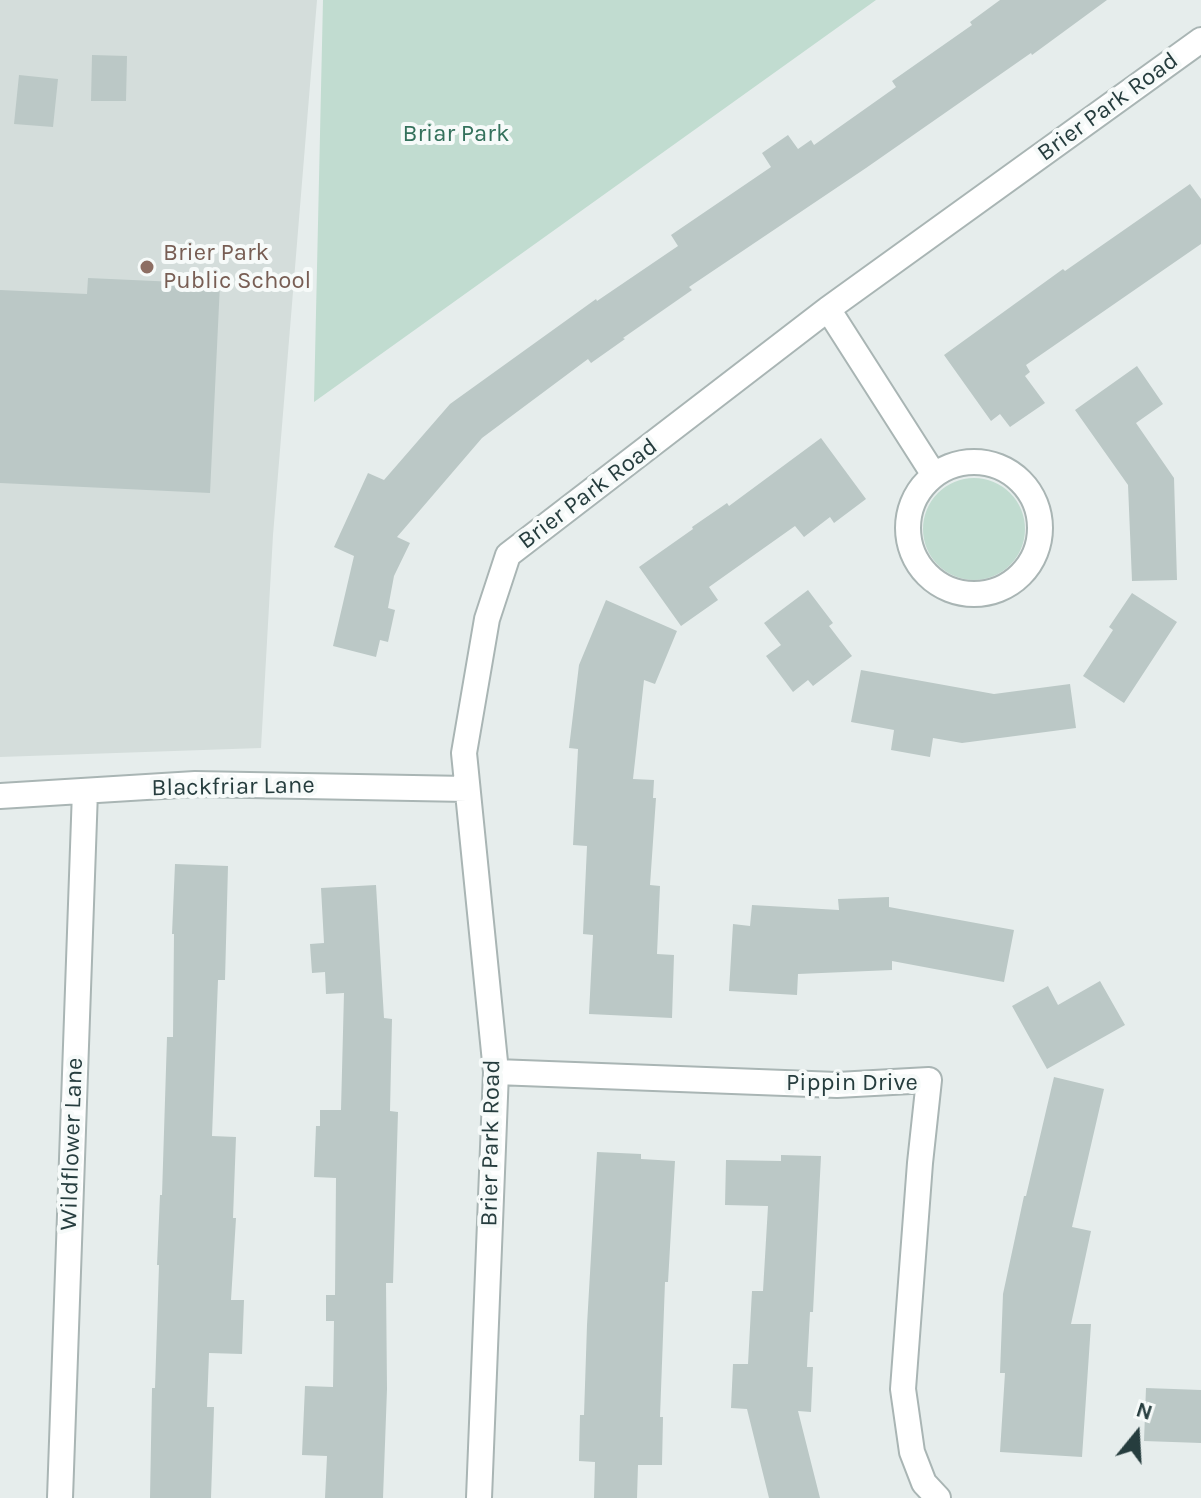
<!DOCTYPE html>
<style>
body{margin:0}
#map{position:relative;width:1201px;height:1498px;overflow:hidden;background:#e6edec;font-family:Karla,sans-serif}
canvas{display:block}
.north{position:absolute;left:1097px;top:1394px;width:80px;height:80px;-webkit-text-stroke:6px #f6faf9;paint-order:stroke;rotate:18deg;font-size:22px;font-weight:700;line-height:32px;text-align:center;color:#263d3e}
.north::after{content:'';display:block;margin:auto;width:28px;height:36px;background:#263d3e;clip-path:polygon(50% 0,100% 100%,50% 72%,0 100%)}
</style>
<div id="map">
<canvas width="1201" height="1498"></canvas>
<div class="north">N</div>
</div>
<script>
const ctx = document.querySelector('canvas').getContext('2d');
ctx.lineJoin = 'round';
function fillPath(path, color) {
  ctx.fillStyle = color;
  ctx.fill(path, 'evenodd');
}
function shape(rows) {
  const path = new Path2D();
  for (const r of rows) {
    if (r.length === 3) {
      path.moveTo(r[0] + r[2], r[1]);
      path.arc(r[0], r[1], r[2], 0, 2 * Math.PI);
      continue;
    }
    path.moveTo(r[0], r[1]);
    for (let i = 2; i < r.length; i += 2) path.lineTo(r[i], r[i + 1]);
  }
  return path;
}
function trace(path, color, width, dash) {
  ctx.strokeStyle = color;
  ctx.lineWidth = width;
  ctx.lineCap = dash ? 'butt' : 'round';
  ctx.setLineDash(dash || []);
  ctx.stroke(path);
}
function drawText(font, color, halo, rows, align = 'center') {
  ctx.font = font + ' Karla,sans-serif';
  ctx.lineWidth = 8;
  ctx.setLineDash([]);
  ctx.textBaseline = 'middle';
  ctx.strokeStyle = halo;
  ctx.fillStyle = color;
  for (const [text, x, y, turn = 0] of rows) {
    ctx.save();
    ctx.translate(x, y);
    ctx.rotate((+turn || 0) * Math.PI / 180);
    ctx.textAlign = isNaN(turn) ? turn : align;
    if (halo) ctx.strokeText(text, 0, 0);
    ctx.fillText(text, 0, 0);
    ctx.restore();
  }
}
const built = shape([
 [0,0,317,0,273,535,261,748,0,757]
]);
const green = shape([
 [323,0,876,0,314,402],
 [974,529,51]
]);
const building = shape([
 [1000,0,1107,0,1032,55,1031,53,866,168,689,287,692,290,623,338,625,339,591,363,588,359,482,438,397,537,410,543,394,576,388,608,395,610,388,642,380,640,376,657,333,646,354,556,334,547,368,473,384,480,450,404,596,299,597,301,678,246,671,235,771,167,762,153,788,135,798,149,811,140,814,145,896,87,892,81,972,25,970,22],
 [92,55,127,56,126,101,91,101],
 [19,75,58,79,53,127,14,124],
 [1190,184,1201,199,1201,244,1026,365,1030,372,1025,376,1045,403,1010,427,1000,414,991,421,944,355,1063,269,1065,271],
 [88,278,220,284,210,493,0,483,0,290,87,294],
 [1137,366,1163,404,1136,423,1174,478,1177,580,1132,581,1128,485,1075,410],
 [821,438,866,499,834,523,830,517,804,537,795,526,709,587,718,600,681,626,639,567,693,529,692,527,727,503,729,506],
 [808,590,833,623,829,626,852,656,813,686,808,680,793,692,766,656,781,645,764,623],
 [1132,593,1177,622,1124,703,1083,676,1113,630,1109,627],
 [606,600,677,631,655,684,644,680,633,779,654,780,653,798,656,798,650,885,660,886,657,954,674,955,672,1018,589,1014,593,935,583,934,587,846,573,845,578,749,569,748,579,665],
 [861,670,994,694,1070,684,1076,728,962,743,933,738,930,757,891,750,894,730,851,722],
 [175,864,228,866,225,980,218,980,212,1136,236,1137,233,1218,236,1218,231,1300,244,1300,242,1354,209,1353,207,1407,214,1407,211,1498,150,1498,152,1388,155,1388,159,1265,157,1265,160,1195,162,1195,167,1037,173,1037,174,934,172,934],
 [376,885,384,1018,392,1019,390,1111,398,1112,393,1283,386,1283,387,1389,383,1498,325,1498,327,1456,302,1455,305,1386,333,1387,334,1321,326,1321,326,1295,335,1295,336,1178,314,1177,316,1126,320,1126,320,1110,341,1110,344,993,326,994,325,972,312,973,310,944,324,943,321,888],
 [889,897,889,907,1014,930,1004,982,892,961,892,970,798,974,797,995,729,991,733,924,750,926,752,905,839,910,838,899],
 [1100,981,1125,1025,1047,1069,1012,1006,1048,986,1058,1005],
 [1054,1077,1104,1089,1072,1227,1091,1231,1071,1324,1091,1324,1082,1457,1000,1452,1005,1373,1000,1373,1003,1294,1024,1196,1026,1196],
 [597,1152,641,1154,641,1159,675,1161,668,1282,665,1282,660,1417,663,1417,662,1465,638,1465,637,1498,594,1498,595,1462,579,1461,580,1415,584,1415,587,1325],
 [781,1155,821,1156,813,1312,810,1312,807,1367,813,1367,811,1412,798,1411,820,1498,769,1498,747,1409,731,1408,733,1364,748,1364,752,1291,763,1291,768,1206,725,1205,726,1160,781,1161],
 [1146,1388,1201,1390,1201,1443,1144,1441]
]);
const street = shape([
 [828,309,934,475],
 [974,528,66],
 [0,796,195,784,467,789],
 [496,1072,837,1085,929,1080,920,1163,903,1389,912,1452,924,1483,938,1498],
 [60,1498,85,791],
 [479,1498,496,1072,464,753,487,619,508,555,828,309,1201,40]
]);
const markers = [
 [147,267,8,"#8d6e63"]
];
const streetNames = [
 ["Brier Park Road",1108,107,-36],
 ["Brier Park Road",588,494,-37],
 ["Blackfriar Lane",233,787,-1],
 ["Pippin Drive",852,1083],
 ["Brier Park Road",491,1143,-89],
 ["Wildflower Lane",72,1144,-88]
];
const parkNames = [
 ["Briar Park",456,134]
];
const educationNames = [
 ["Brier Park",163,253],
 ["Public School",163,281]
];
fillPath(built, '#d4dddb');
fillPath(green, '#c1dcd0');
fillPath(building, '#bbc8c6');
trace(street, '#a9b5b4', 28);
trace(street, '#fff', 24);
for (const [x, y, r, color] of markers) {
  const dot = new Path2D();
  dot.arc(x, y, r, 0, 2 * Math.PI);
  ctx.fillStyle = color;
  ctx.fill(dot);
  trace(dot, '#f6faf9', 3);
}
drawText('24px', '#263d3e', '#f6faf9', streetNames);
drawText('24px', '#34715c', '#f6faf9', parkNames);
drawText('24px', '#785e54', '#f6faf9', educationNames, 'left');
</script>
